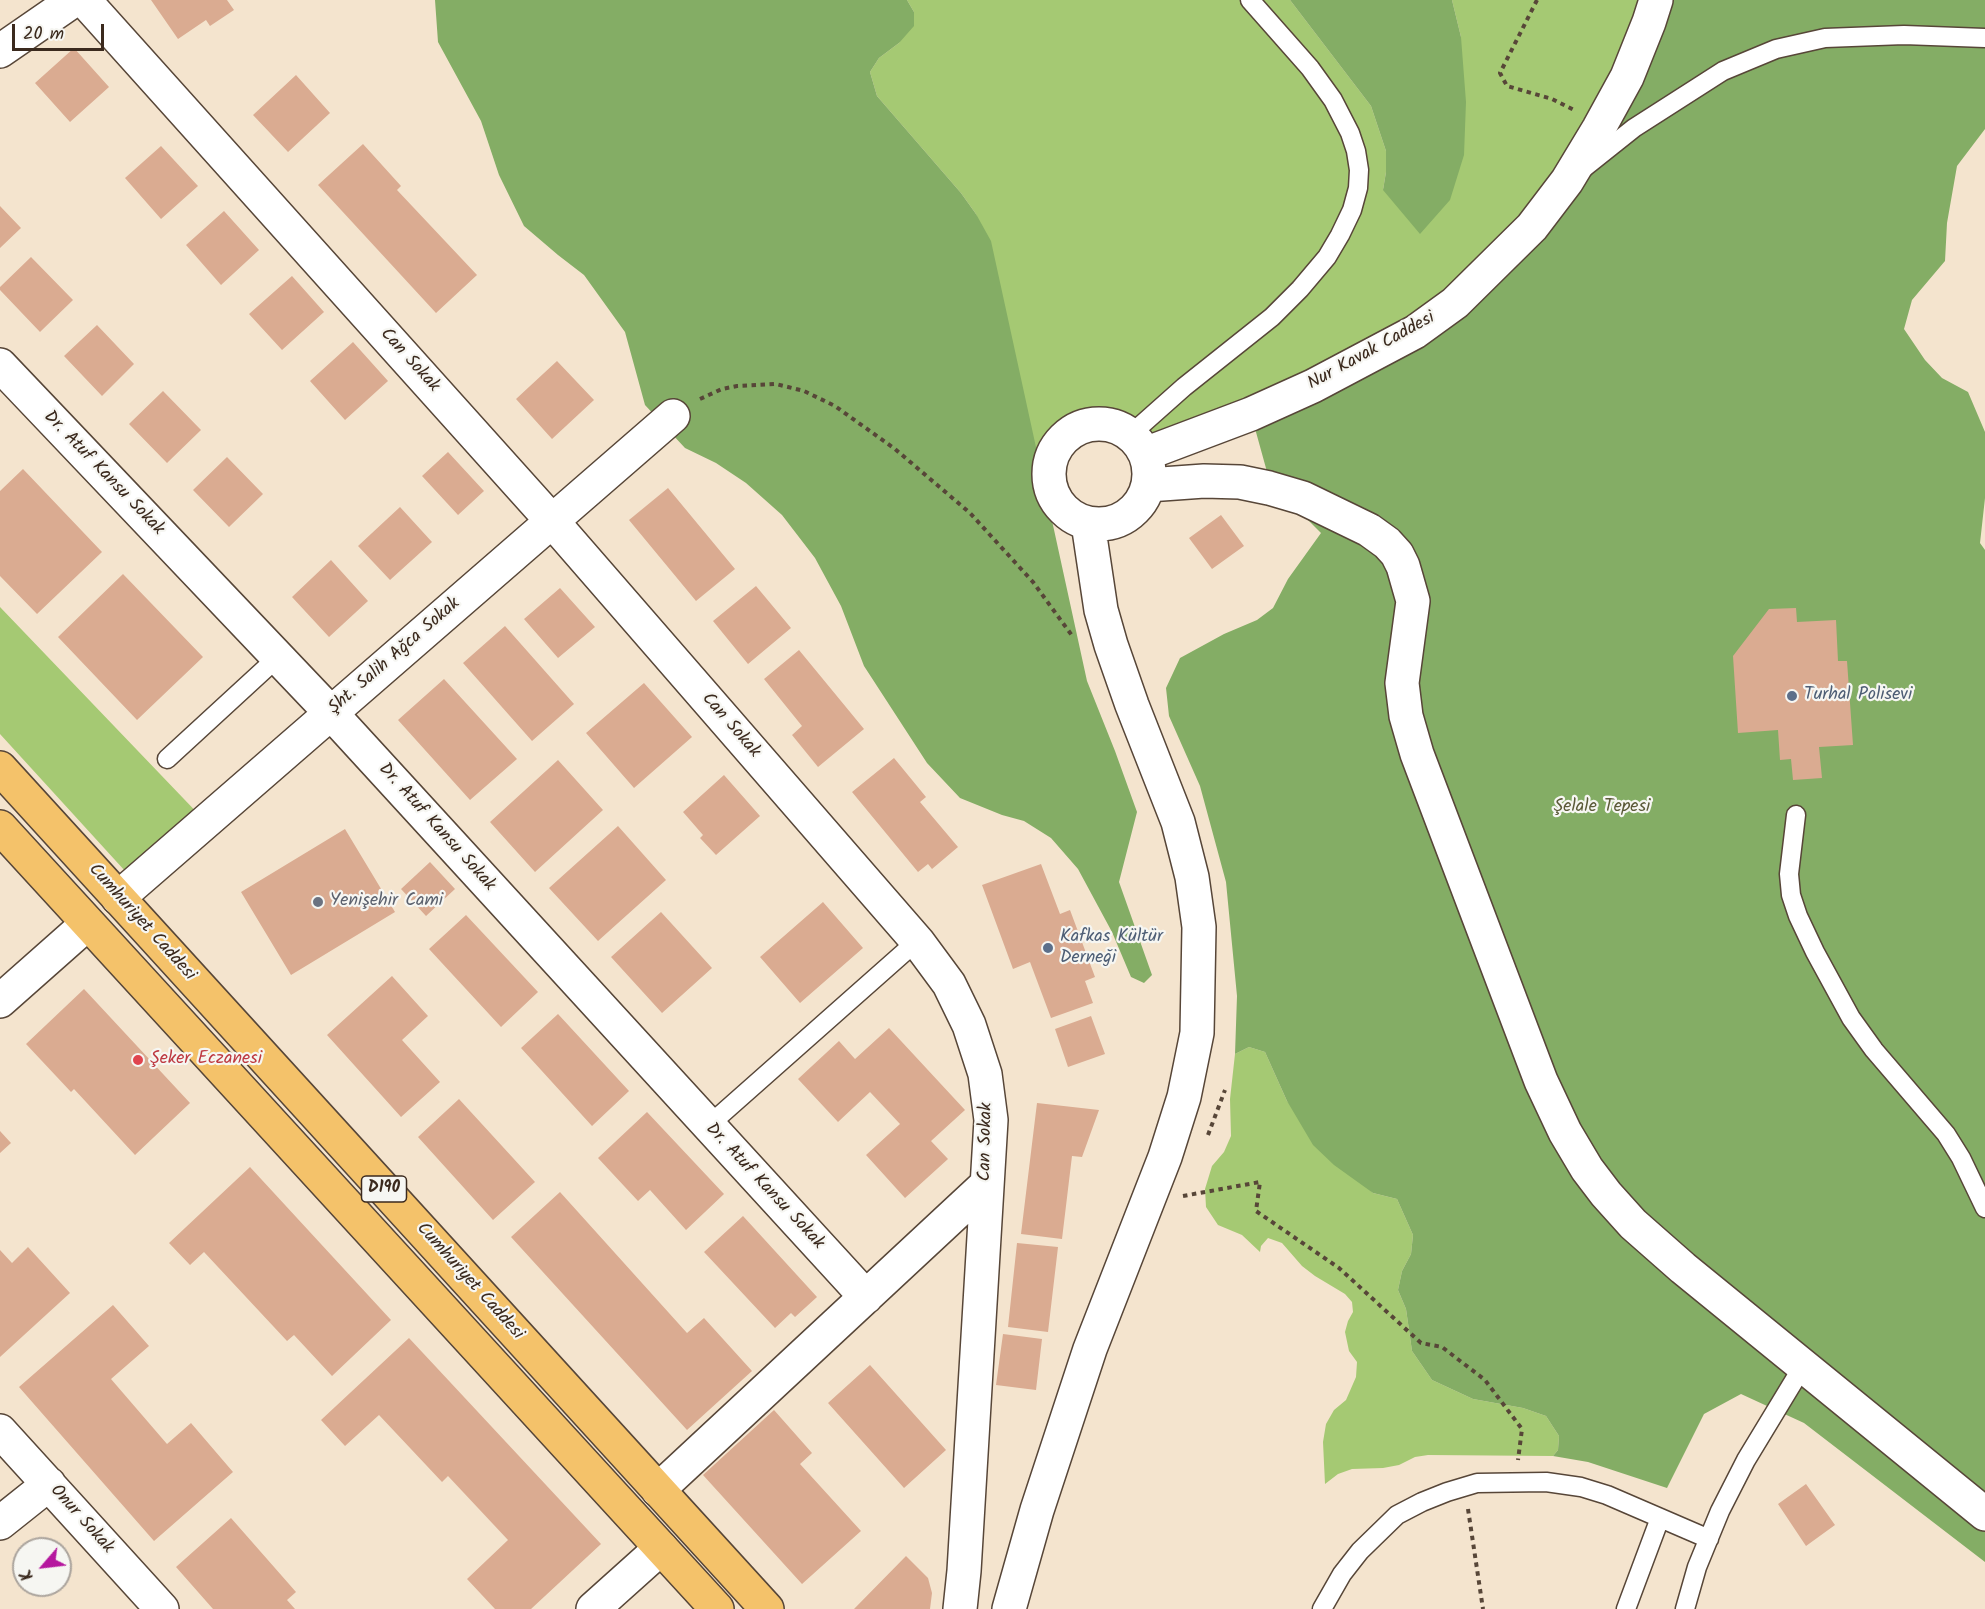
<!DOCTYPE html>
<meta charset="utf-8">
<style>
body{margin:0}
#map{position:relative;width:1985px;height:1609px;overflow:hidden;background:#f4e4ce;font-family:Kalam,sans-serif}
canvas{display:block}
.north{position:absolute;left:12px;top:1537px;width:60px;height:60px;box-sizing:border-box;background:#f6f6f2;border:2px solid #aba49d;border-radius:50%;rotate:242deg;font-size:16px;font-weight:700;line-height:24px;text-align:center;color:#3b2a1e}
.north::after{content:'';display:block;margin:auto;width:21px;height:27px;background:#b5179e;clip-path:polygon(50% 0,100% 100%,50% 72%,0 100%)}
.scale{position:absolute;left:12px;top:24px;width:92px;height:27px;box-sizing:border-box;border:3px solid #3b2a1e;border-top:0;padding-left:8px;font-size:18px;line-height:21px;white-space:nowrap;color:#3b2a1e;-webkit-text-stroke:4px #f6f6f2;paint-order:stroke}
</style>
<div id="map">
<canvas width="1985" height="1609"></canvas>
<div class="north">K</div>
<div class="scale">20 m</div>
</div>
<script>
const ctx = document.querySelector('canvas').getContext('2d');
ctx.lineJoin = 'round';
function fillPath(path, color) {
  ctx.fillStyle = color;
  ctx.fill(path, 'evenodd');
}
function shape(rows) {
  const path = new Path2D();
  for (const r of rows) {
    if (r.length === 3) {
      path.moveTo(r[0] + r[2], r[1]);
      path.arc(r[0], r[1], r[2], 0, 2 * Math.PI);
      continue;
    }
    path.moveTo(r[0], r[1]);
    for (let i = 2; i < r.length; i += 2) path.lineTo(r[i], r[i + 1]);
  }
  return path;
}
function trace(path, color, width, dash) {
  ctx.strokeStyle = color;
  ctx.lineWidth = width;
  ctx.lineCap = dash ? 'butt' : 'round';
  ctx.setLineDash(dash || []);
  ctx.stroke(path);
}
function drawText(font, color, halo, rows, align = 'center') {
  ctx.font = font + ' Kalam,sans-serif';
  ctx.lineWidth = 4.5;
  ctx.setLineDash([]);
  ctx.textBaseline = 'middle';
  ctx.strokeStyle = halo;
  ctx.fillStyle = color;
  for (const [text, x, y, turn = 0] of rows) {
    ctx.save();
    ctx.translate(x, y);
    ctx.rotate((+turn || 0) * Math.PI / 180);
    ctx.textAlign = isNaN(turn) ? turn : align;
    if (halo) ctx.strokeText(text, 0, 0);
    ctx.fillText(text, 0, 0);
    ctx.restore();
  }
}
const green = shape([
 [907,0,1290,0,1371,106,1386,151,1386,172,1383,190,1461,37,1452,0,1656,0,1627,77,1455,303,1145,454,1125,431,1110,425,1095,424,1079,428,1066,436,1056,448,1050,463,1049,479,1043,480,976,214,961,193,877,96,870,72,879,58,899,43,914,12],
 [0,607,206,822,136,883,0,734],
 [1249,1047,1265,1052,1287,1101,1373,1193,1397,1199,1413,1235,1411,1254,1402,1271,1398,1290,1406,1309,1412,1351,1432,1380,1473,1399,1523,1408,1546,1416,1559,1436,1558,1450,1553,1456,1428,1455,1415,1457,1399,1465,1383,1468,1352,1469,1338,1474,1325,1484,1323,1442,1326,1424,1334,1410,1346,1400,1356,1377,1357,1362,1349,1351,1345,1332,1348,1321,1353,1312,1352,1302,1345,1294,1315,1276,1302,1266,1282,1243,1268,1238,1261,1246,1260,1252,1242,1235,1218,1225,1206,1207,1205,1189,1212,1166,1224,1152,1231,1136,1230,1099,1235,1054]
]);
const forest = shape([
 [435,0,907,0,914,12,914,26,899,43,879,58,870,72,877,96,961,193,976,214,991,241,1087,681,1115,751,1137,812,1119,882,1152,975,1144,983,1131,977,1112,932,1078,869,1051,838,1024,821,1002,815,960,798,927,763,864,666,841,606,815,558,782,515,746,483,716,463,685,448,645,405,625,332,584,275,558,255,524,226,499,175,481,121,438,42],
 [1290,0,1452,0,1461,37,1466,102,1464,155,1450,200,1420,234,1383,190,1386,172,1386,151,1371,106],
 [1656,0,1985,0,1985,129,1957,166,1947,223,1945,261,1912,300,1904,329,1925,360,1942,378,1968,392,1985,432,1985,498,1980,543,1985,550,1985,1562,1804,1423,1741,1394,1704,1414,1667,1488,1588,1462,1553,1456,1558,1450,1559,1436,1546,1416,1523,1408,1473,1399,1432,1380,1412,1351,1406,1309,1398,1290,1402,1271,1411,1254,1413,1235,1397,1199,1373,1193,1334,1165,1313,1145,1287,1101,1265,1052,1249,1047,1235,1054,1237,996,1226,882,1200,786,1169,716,1166,688,1180,658,1224,634,1257,620,1273,608,1288,579,1321,533,1305,517,1277,508,1251,414,1313,386,1532,227]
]);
const building = shape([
 [151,0,227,0,234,10,210,26,206,20,178,39],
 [74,48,109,87,70,122,35,83],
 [296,75,330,113,288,152,253,115],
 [363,144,401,186,397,190,477,275,436,313,318,185],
 [161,146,198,186,161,219,125,178],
 [0,206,21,228,0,248],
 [224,211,259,250,221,285,186,245],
 [31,257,73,300,40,332,0,290,0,287],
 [292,276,324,312,282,350,249,314],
 [97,325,134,364,102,396,64,356],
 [353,342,388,381,345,420,310,381],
 [557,361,594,400,552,439,516,399],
 [163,391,201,430,167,463,129,424],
 [448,452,484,491,458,515,422,476],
 [227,457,263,494,229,527,193,490],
 [23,469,102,552,37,614,0,576,0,491],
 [668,488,735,569,696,601,629,520],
 [400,507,432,542,390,580,358,546],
 [1221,515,1244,546,1212,569,1189,538],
 [331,560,368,601,329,637,292,597],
 [123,574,203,657,137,720,58,637],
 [756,586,791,628,748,664,713,621],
 [560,588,595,627,558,658,524,619],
 [1796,608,1797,622,1836,620,1838,661,1847,661,1853,745,1819,747,1822,778,1793,780,1791,759,1780,760,1778,730,1738,733,1733,656,1769,609],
 [505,626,574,704,532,741,463,663],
 [799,650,864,729,818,767,792,735,802,726,764,679],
 [444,679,517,759,470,800,398,720],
 [644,683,692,737,634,788,586,733],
 [894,758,926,797,920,802,958,847,932,869,928,864,918,872,852,792],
 [558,760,603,810,535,872,490,822],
 [724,775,760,816,716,855,700,838,703,835,683,812],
 [618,826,666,880,598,941,549,888],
 [345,829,395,912,291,975,241,892],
 [430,862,455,889,426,916,401,889],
 [1041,864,1060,914,1070,910,1095,977,1085,981,1093,1003,1051,1018,1030,962,1013,969,982,885],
 [823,902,863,948,800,1003,760,957],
 [661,912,712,968,662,1013,611,957],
 [466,915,538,992,501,1027,429,949],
 [392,976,428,1016,402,1040,440,1082,401,1117,327,1035],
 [84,989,190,1103,135,1155,74,1089,71,1092,26,1044],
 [558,1014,629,1091,592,1126,521,1048],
 [1091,1016,1105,1054,1068,1067,1055,1029],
 [889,1028,965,1110,931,1141,948,1159,905,1198,866,1155,900,1124,870,1092,838,1122,798,1079,839,1041,855,1059],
 [459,1099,535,1182,493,1220,418,1137],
 [1037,1103,1099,1110,1082,1157,1072,1156,1062,1239,1021,1234],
 [647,1112,724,1194,686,1230,650,1190,638,1201,598,1158],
 [0,1131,11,1143,0,1153],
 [250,1167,391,1320,332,1376,294,1335,287,1341,204,1252,190,1265,169,1243],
 [560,1192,687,1333,704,1318,752,1371,687,1430,511,1237],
 [743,1216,817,1297,795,1317,791,1313,775,1328,704,1252],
 [1017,1243,1058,1247,1048,1332,1008,1327],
 [28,1247,70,1293,0,1357,0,1250,12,1263],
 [113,1305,149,1346,111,1379,167,1444,191,1423,233,1472,154,1541,19,1387],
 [1003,1334,1042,1339,1036,1390,996,1385],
 [409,1338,601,1544,531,1609,495,1609,467,1579,508,1540,448,1476,442,1482,379,1415,345,1446,321,1420],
 [870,1365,946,1450,904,1488,828,1403],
 [774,1410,812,1453,800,1464,861,1531,802,1584,703,1475],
 [1806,1484,1835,1525,1806,1546,1778,1504],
 [231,1518,296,1592,287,1600,295,1609,213,1609,176,1567],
 [906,1556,928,1578,932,1593,930,1609,854,1609]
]);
const path = shape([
 [1537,0,1500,73,1507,86,1552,99,1574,110],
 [700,399,722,389,737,386,776,384,804,391,835,406,895,449,970,513,1033,582,1073,637],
 [1208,1135,1225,1090],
 [1183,1196,1260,1182,1256,1211,1339,1268,1421,1343,1442,1347,1485,1380,1522,1429,1518,1460],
 [1468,1509,1483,1609]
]);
const lane = shape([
 [1585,167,1634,128,1723,71,1776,49,1825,38,1904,35,1985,38],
 [1130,435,1184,387,1272,317,1300,289,1327,257,1340,235,1352,210,1358,188,1359,170,1356,151,1350,133,1333,100,1310,68,1250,0],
 [167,759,278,657],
 [1796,815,1789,874,1791,895,1798,916,1815,952,1851,1018,1874,1050,1946,1134,1961,1158,1985,1208],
 [708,1126,917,941],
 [1322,1609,1342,1574,1360,1551,1397,1515,1422,1502,1447,1492,1477,1483,1546,1482,1581,1487,1607,1495,1709,1539],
 [1626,1609,1660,1518],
 [1685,1609,1697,1567,1720,1511,1746,1460,1803,1366]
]);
const street = shape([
 [84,0,552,521,918,942,949,984,969,1025,985,1074,991,1120,964,1571,960,1609],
 [0,51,74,0],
 [0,365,330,712,866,1297],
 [1099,474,50],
 [1145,454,1251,414,1313,386,1415,332,1455,303,1532,227,1567,181,1599,128,1627,77,1649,22,1656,0],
 [1148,485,1204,481,1240,482,1269,488,1303,498,1369,530,1387,543,1397,554,1403,566,1413,601,1402,683,1406,716,1417,754,1541,1081,1565,1132,1587,1169,1606,1194,1633,1224,1683,1268,1985,1514],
 [118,898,673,416],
 [0,1001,87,924],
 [0,1431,162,1609],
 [658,1490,987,1184],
 [0,1523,49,1484],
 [593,1609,661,1548],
 [1009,1609,1037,1510,1090,1349,1165,1157,1184,1097,1197,1033,1199,927,1192,877,1178,822,1132,705,1111,645,1101,610,1088,523]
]);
const highway = shape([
 [0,768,767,1609],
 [0,827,717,1609]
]);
const markers = [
 [1792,696,6,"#5c6f8a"],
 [318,902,6,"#6b7280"],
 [1048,948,6,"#5c6f8a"],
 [138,1060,6,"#e0444e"]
];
const shields = [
 [384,1189,45]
];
const shieldNames = [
 ["D190",384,1189]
];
const streetNames = [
 ["Nur Kavak Caddesi",1372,352,-29],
 ["Can Sokak",409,361,48],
 ["Dr. Atuf Kansu Sokak",103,474,46],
 ["Şht. Salih Ağca Sokak",395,657,-41],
 ["Can Sokak",730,726,49],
 ["Dr. Atuf Kansu Sokak",436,828,48],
 ["Cumhuriyet Caddesi",141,923,48],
 ["Can Sokak",987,1142,-89],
 ["Dr. Atuf Kansu Sokak",764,1187,47],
 ["Cumhuriyet Caddesi",469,1282,48],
 ["Onur Sokak",81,1520,48]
];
const serviceNames = [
 ["Turhal Polisevi",1804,696],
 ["Kafkas Kültür",1060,938],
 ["Derneği",1060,959]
];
const parkNames = [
 ["Şelale Tepesi",1602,808]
];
const worshipNames = [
 ["Yenişehir Cami",330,902]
];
const healthNames = [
 ["Şeker Eczanesi",150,1060]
];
fillPath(green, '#a5c973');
fillPath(forest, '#84ad65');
fillPath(building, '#daab91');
trace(lane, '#574638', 21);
trace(street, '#574638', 36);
trace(highway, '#574638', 36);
trace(path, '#574638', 4, [4.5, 4.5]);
trace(lane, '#fff', 18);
trace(street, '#fff', 33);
trace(highway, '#f4c26a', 33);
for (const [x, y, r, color] of markers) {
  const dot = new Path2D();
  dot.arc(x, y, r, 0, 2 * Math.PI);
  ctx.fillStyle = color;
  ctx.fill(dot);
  trace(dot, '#f6f6f2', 2);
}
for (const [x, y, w] of shields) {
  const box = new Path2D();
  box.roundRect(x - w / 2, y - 13, w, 26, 4.5);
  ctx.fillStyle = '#f6f6f2';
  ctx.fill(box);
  trace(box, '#3b2a1e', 1.5);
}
drawText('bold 16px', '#3b2a1e', null, shieldNames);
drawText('18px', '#3b2a1e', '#f6f6f2', streetNames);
drawText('18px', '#4e5e75', '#f6f6f2', serviceNames, 'left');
drawText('18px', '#5b5a38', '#f6f6f2', parkNames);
drawText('18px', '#5b616d', '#f6f6f2', worshipNames, 'left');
drawText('18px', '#be3a42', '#f6f6f2', healthNames, 'left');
</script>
